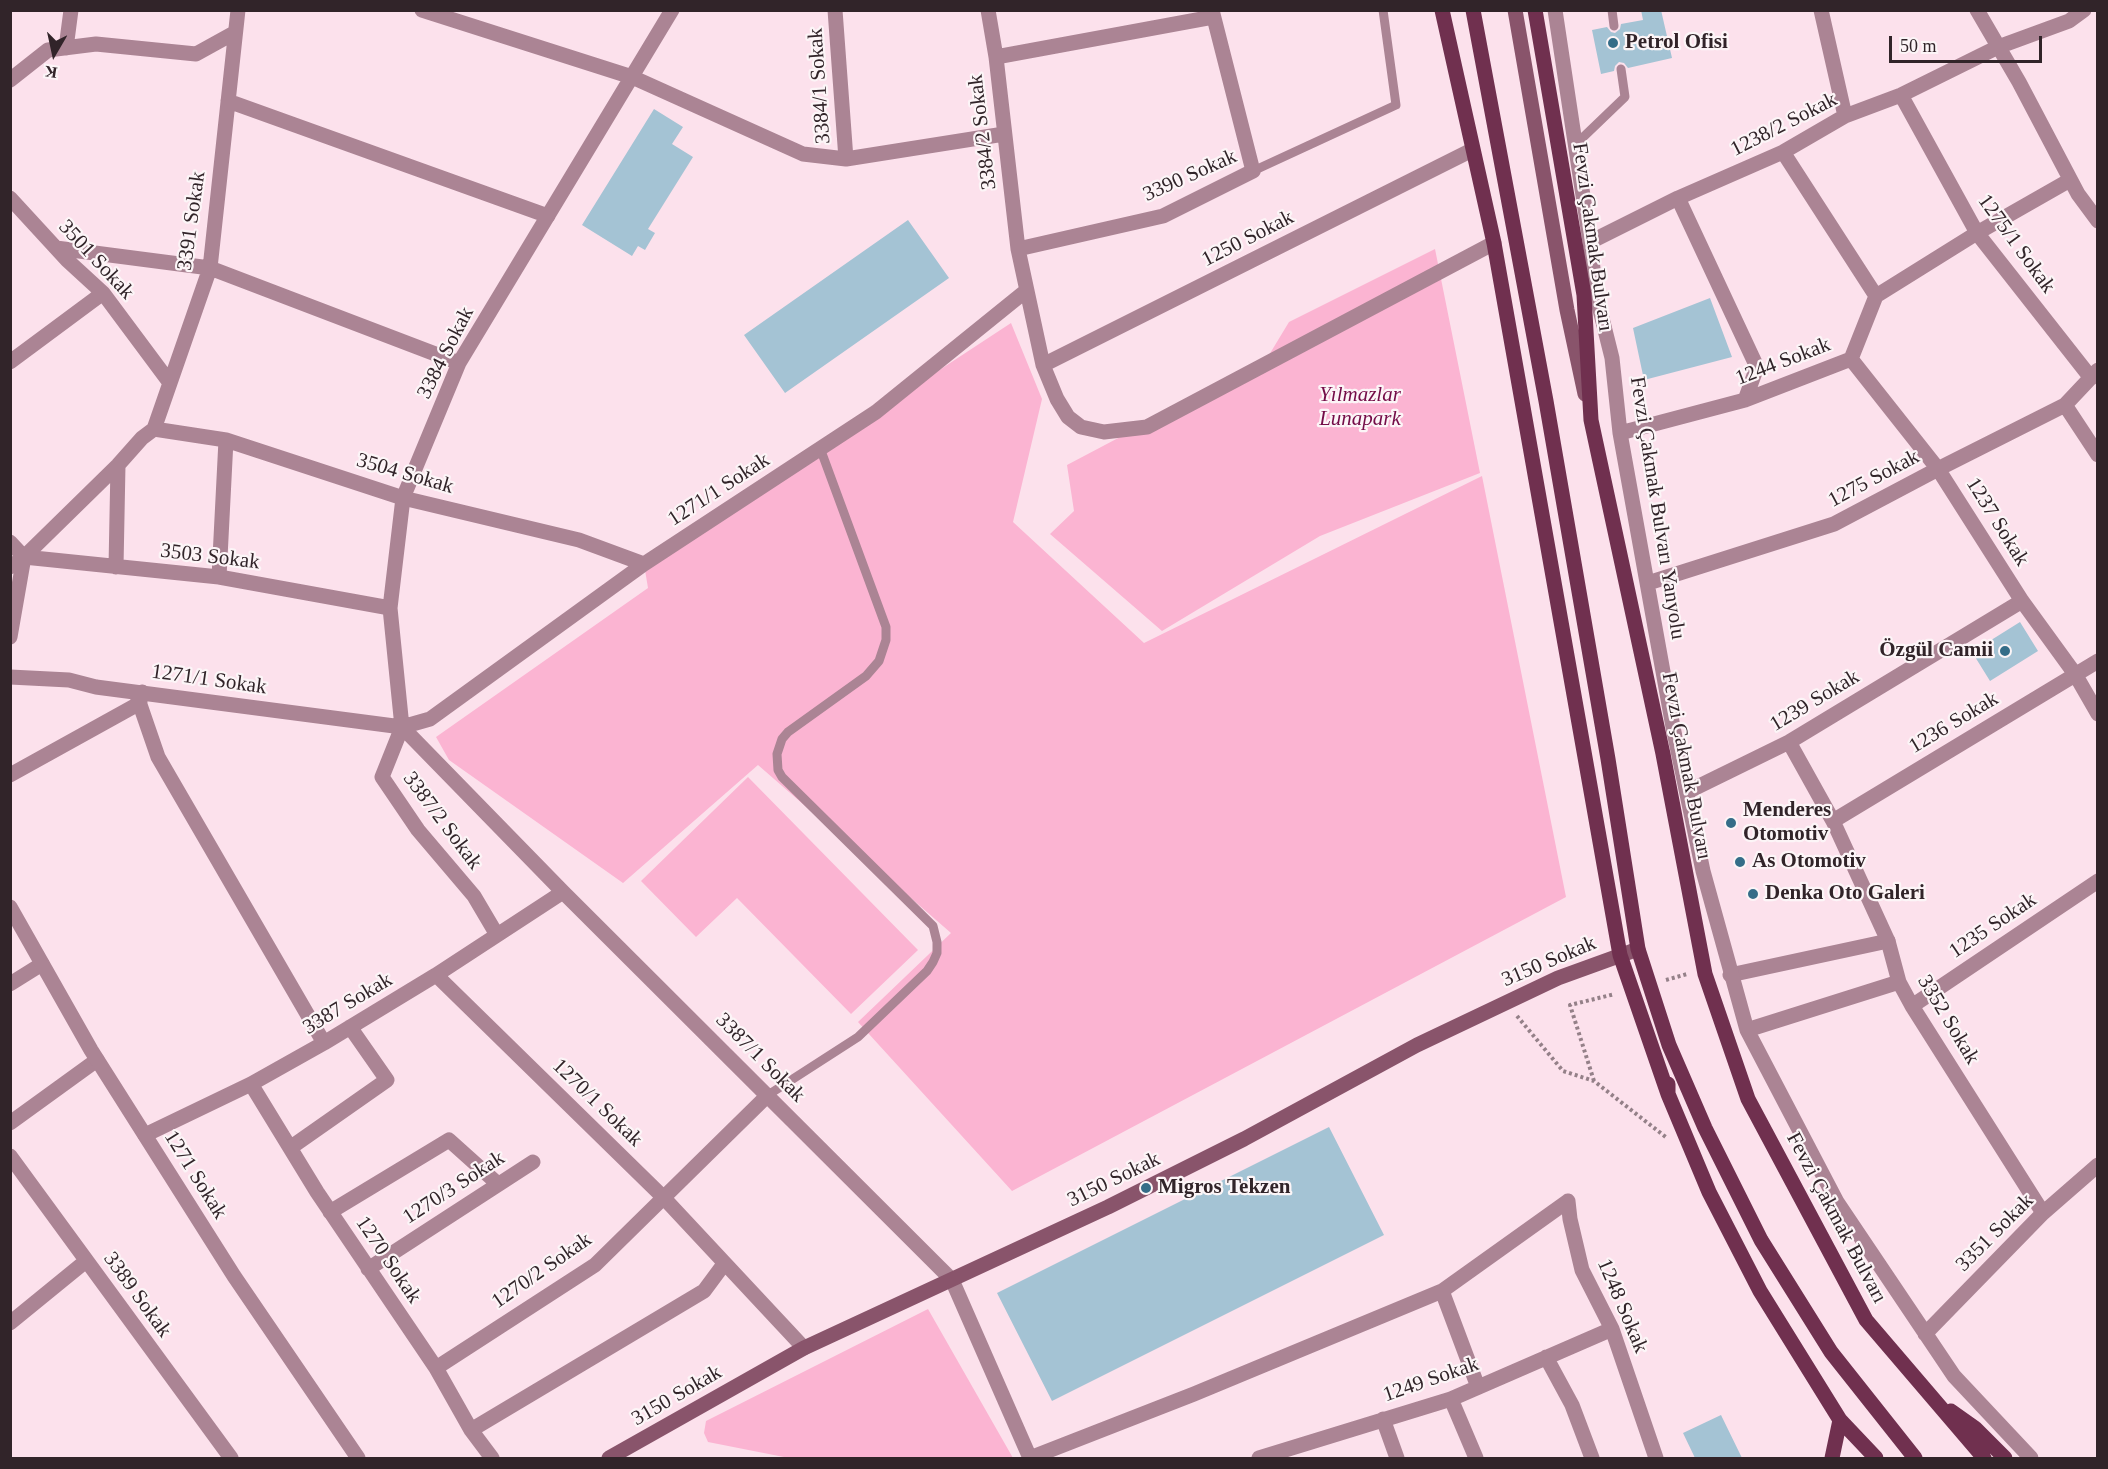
<!DOCTYPE html>
<meta charset="utf-8">
<style>
body{margin:0}
#map{position:relative;width:2108px;height:1469px;overflow:hidden;background:#fce1ec;font-family:Georgia,serif}
canvas{display:block}
.frame{position:absolute;inset:0;border:12px solid #312429;pointer-events:none}
.north{position:absolute;left:24px;top:24px;width:60px;height:60px;-webkit-text-stroke:4px #fcf5f7;paint-order:stroke;rotate:189deg;font-size:16px;font-weight:700;line-height:24px;text-align:center;color:#312429}
.north::after{content:'';display:block;margin:auto;width:21px;height:27px;background:#312429;clip-path:polygon(50% 0,100% 100%,50% 72%,0 100%)}
.scale{position:absolute;left:1889px;top:36px;width:153px;height:27px;box-sizing:border-box;border:3px solid #312429;border-top:0;padding-left:8px;font-size:18px;line-height:21px;white-space:nowrap;color:#312429;-webkit-text-stroke:4px #fcf5f7;paint-order:stroke}
</style>
<div id="map">
<canvas width="2108" height="1469"></canvas>
<div class="frame"></div>
<div class="north">K</div>
<div class="scale">50 m</div>
</div>
<script>
const ctx = document.querySelector('canvas').getContext('2d');
ctx.lineJoin = 'round';
function fillPath(path, color) {
  ctx.fillStyle = color;
  ctx.fill(path, 'evenodd');
}
function shape(rows) {
  const path = new Path2D();
  for (const r of rows) {
    path.moveTo(r[0], r[1]);
    for (let i = 2; i < r.length; i += 2) path.lineTo(r[i], r[i + 1]);
  }
  return path;
}
function trace(path, color, width, dash) {
  ctx.strokeStyle = color;
  ctx.lineWidth = width;
  ctx.lineCap = dash ? 'butt' : 'round';
  ctx.setLineDash(dash || []);
  ctx.stroke(path);
}
function drawText(font, color, halo, rows, align = 'center') {
  ctx.font = font + ' Georgia,serif';
  ctx.lineWidth = 4.5;
  ctx.setLineDash([]);
  ctx.textBaseline = 'middle';
  ctx.strokeStyle = halo;
  ctx.fillStyle = color;
  for (const [text, x, y, turn = 0] of rows) {
    ctx.save();
    ctx.translate(x, y);
    ctx.rotate((+turn || 0) * Math.PI / 180);
    ctx.textAlign = isNaN(turn) ? turn : align;
    if (halo) ctx.strokeText(text, 0, 0);
    ctx.fillText(text, 0, 0);
    ctx.restore();
  }
}
const green = shape([
 [1435,249,1480,473,1320,536,1162,631,1050,534,1074,511,1067,465,1266,360,1289,322],
 [1011,323,1042,399,1013,522,1144,643,1482,476,1566,897,1012,1191,858,1022,951,933,758,765,623,883,449,760,436,737,648,588,644,564],
 [748,777,918,950,851,1014,737,898,696,937,641,881],
 [928,1309,1013,1458,789,1458,708,1442,704,1433,706,1421]
]);
const building = shape([
 [1641,10,1661,10,1672,58,1628,68,1624,63,1619,62,1615,66,1614,71,1601,74,1592,30,1607,27,1611,32,1615,33,1620,29,1621,24,1643,20],
 [654,109,683,127,672,144,693,157,648,229,655,233,645,250,638,246,632,256,582,225],
 [908,220,949,278,785,393,744,335],
 [1710,298,1732,357,1644,380,1633,328],
 [2020,622,2038,651,1990,681,1972,652],
 [1329,1127,1384,1235,1052,1401,997,1293],
 [1721,1415,1742,1458,1695,1458,1683,1433]
]);
const path = shape([
 [1666,980,1687,974],
 [1517,1016,1563,1071,1594,1081,1667,1138],
 [1594,1081,1570,1005,1615,994]
]);
const service = shape([
 [1612,10,1614,26],
 [1575,145,1625,97,1621,69],
 [1253,171,1396,105,1383,10],
 [768,1095,858,1037,927,971,933,962,937,953,937,942,933,926,782,777,778,770,777,754,782,739,788,732,866,676,879,661,886,640,886,627,820,448]
]);
const pedestrian = shape([
 [1730,975,1888,941]
]);
const minor = shape([
 [422,10,632,77,803,154,846,159,1004,134],
 [672,10,459,363,403,498,390,608,402,727,430,719,644,564,876,412,1027,290],
 [835,10,846,159],
 [988,10,996,57,1018,249,1043,365,1057,399,1068,417,1081,427,1104,432,1147,427,1494,243],
 [1555,10,1590,242,1596,294,1612,358,1620,433,1673,727,1703,871,1747,1030,1837,1202,1954,1376,2031,1458],
 [1821,10,1845,116],
 [1977,10,2019,82,2078,194,2098,221],
 [66,48,71,10],
 [996,57,1213,17],
 [10,80,48,50,96,44,196,54,234,33],
 [1901,95,1977,233,2091,378],
 [228,101,548,216],
 [1783,152,1876,296],
 [10,198,67,260,103,293,170,383],
 [1678,198,1757,367,1745,400],
 [1590,242,1678,198,1783,152,1845,116,1901,95,1998,47,2069,21,2084,10],
 [56,248,210,268,459,363],
 [1018,249,1163,216,1253,171,1212,10],
 [1851,359,1938,469,2022,601,2075,674,2098,714],
 [10,362,103,293],
 [1043,365,1472,150],
 [2065,405,2098,455],
 [154,429,226,440,403,498,579,540,644,564],
 [154,429,210,268,238,10],
 [1620,433,1745,400,1851,359,1876,296,1977,233,2070,180],
 [10,542,24,557],
 [24,557,219,577,390,608],
 [10,567,24,557,118,465,142,438,154,429],
 [116,567,118,465],
 [219,577,226,440],
 [1648,583,1834,524,1938,469,2065,405,2098,370],
 [10,637,24,557],
 [10,677,69,680,96,687,402,727],
 [142,692,137,696,158,757,324,1043],
 [402,727,563,892,952,1280,1030,1458],
 [402,727,382,777,418,830,474,896,497,935],
 [1789,742,1833,821,1888,941,1899,982,1912,1006,2043,1213],
 [10,775,140,703],
 [1687,792,1789,742,2022,601],
 [1833,821,2098,661],
 [436,975,663,1197,804,1348],
 [10,984,42,964],
 [1912,1006,2098,881],
 [1747,1030,1899,982],
 [251,1084,317,1192,436,1368,471,1430,492,1458],
 [10,1123,97,1060],
 [145,1135,251,1084,324,1043,436,975,563,892],
 [290,1148,387,1080,350,1027],
 [10,1156,231,1458],
 [1568,1201,1570,1219,1582,1270,1612,1329,1656,1458],
 [330,1212,449,1140,498,1184],
 [368,1269,533,1162],
 [1442,1291,1478,1387],
 [10,1323,86,1261],
 [1925,1334,2043,1213,2098,1165],
 [1546,1357,1572,1405,1592,1458],
 [436,1368,595,1265,768,1095],
 [1451,1399,1476,1458],
 [1383,1419,1397,1458],
 [471,1430,704,1291,724,1264],
 [1030,1458,1194,1394,1442,1291,1568,1201],
 [1259,1458,1451,1399,1612,1329]
]);
const tertiary = shape([
 [10,907,91,1050,234,1276,358,1458]
]);
const secondary = shape([
 [1515,10,1567,310,1585,394],
 [609,1458,804,1348,1108,1207,1244,1139,1417,1045,1558,978,1638,949]
]);
const primary = shape([
 [1442,10,1494,243,1620,955,1668,1094],
 [1473,10,1546,401,1608,759,1638,949,1669,1045,1705,1128,1761,1240,1831,1352,1915,1458],
 [1535,10,1584,295,1591,420,1663,754,1705,974,1748,1099,1866,1320,1984,1458],
 [1668,1084,1668,1094,1709,1192,1760,1291,1840,1420,1876,1458],
 [1951,1411,1975,1428,2005,1458],
 [1832,1458,1840,1420]
]);
const markers = [
 [1613,43,6,"#356d88"],
 [2005,651,6,"#356d88"],
 [1731,823,6,"#356d88"],
 [1740,862,6,"#356d88"],
 [1753,894,6,"#356d88"],
 [1146,1188,6,"#356d88"]
];
const poiNames = [
 ["Petrol Ofisi",1625,43],
 ["Özgül Camii",1993,651,"right"],
 ["Menderes",1743,811],
 ["Otomotiv",1743,835],
 ["As Otomotiv",1752,862],
 ["Denka Oto Galeri",1765,894],
 ["Migros Tekzen",1158,1188]
];
const streetNames = [
 ["3384/1 Sokak",820,86,-94],
 ["1238/2 Sokak",1784,125,-27],
 ["3384/2 Sokak",983,132,-97],
 ["3390 Sokak",1190,176,-24],
 ["3391 Sokak",192,221,-82],
 ["Fevzi Çakmak Bulvarı",1592,237,82],
 ["1250 Sokak",1248,239,-27],
 ["1275/1 Sokak",2016,244,54],
 ["3501 Sokak",96,260,47],
 ["3384 Sokak",446,353,-63],
 ["1244 Sokak",1783,362,-21],
 ["3504 Sokak",405,474,16],
 ["1275 Sokak",1874,479,-28],
 ["1271/1 Sokak",719,490,-33],
 ["Fevzi Çakmak Bulvarı Yanyolu",1657,508,81],
 ["1237 Sokak",1997,522,58],
 ["3503 Sokak",210,557,7],
 ["1271/1 Sokak",209,680,8],
 ["1239 Sokak",1815,701,-31],
 ["1236 Sokak",1954,723,-31],
 ["Fevzi Çakmak Bulvarı",1686,766,79],
 ["3387/2 Sokak",442,821,53],
 ["1235 Sokak",1993,926,-34],
 ["3150 Sokak",1549,962,-23],
 ["3387 Sokak",348,1004,-31],
 ["3352 Sokak",1948,1020,59],
 ["3387/1 Sokak",760,1058,45],
 ["1270/1 Sokak",597,1103,44],
 ["1271 Sokak",195,1175,58],
 ["3150 Sokak",1114,1180,-26],
 ["1270/3 Sokak",454,1188,-33],
 ["Fevzi Çakmak Bulvarı",1836,1218,62],
 ["3351 Sokak",1995,1233,-45],
 ["1270 Sokak",388,1260,56],
 ["1270/2 Sokak",542,1271,-35],
 ["3389 Sokak",137,1295,54],
 ["1248 Sokak",1622,1306,67],
 ["1249 Sokak",1431,1380,-19],
 ["3150 Sokak",677,1396,-30]
];
const parkNames = [
 ["Yılmazlar",1360,395],
 ["Lunapark",1360,419]
];
fillPath(green, '#fbb4d2');
fillPath(building, '#a4c3d4');
trace(path, '#948088', 4, [3, 3]);
trace(service, '#ab8494', 9);
trace(pedestrian, '#ab8494', 15);
trace(minor, '#ab8494', 15);
trace(tertiary, '#ab8494', 15);
trace(secondary, '#89546b', 15);
trace(primary, '#70304f', 15);
for (const [x, y, r, color] of markers) {
  const dot = new Path2D();
  dot.arc(x, y, r, 0, 2 * Math.PI);
  ctx.fillStyle = color;
  ctx.fill(dot);
  trace(dot, '#fcf5f7', 2);
}
drawText('bold 21px', '#312429', '#fcf5f7', poiNames, 'left');
drawText('21px', '#312429', '#fcf5f7', streetNames);
drawText('italic 21px', '#740c48', '#fcf5f7', parkNames);
</script>
